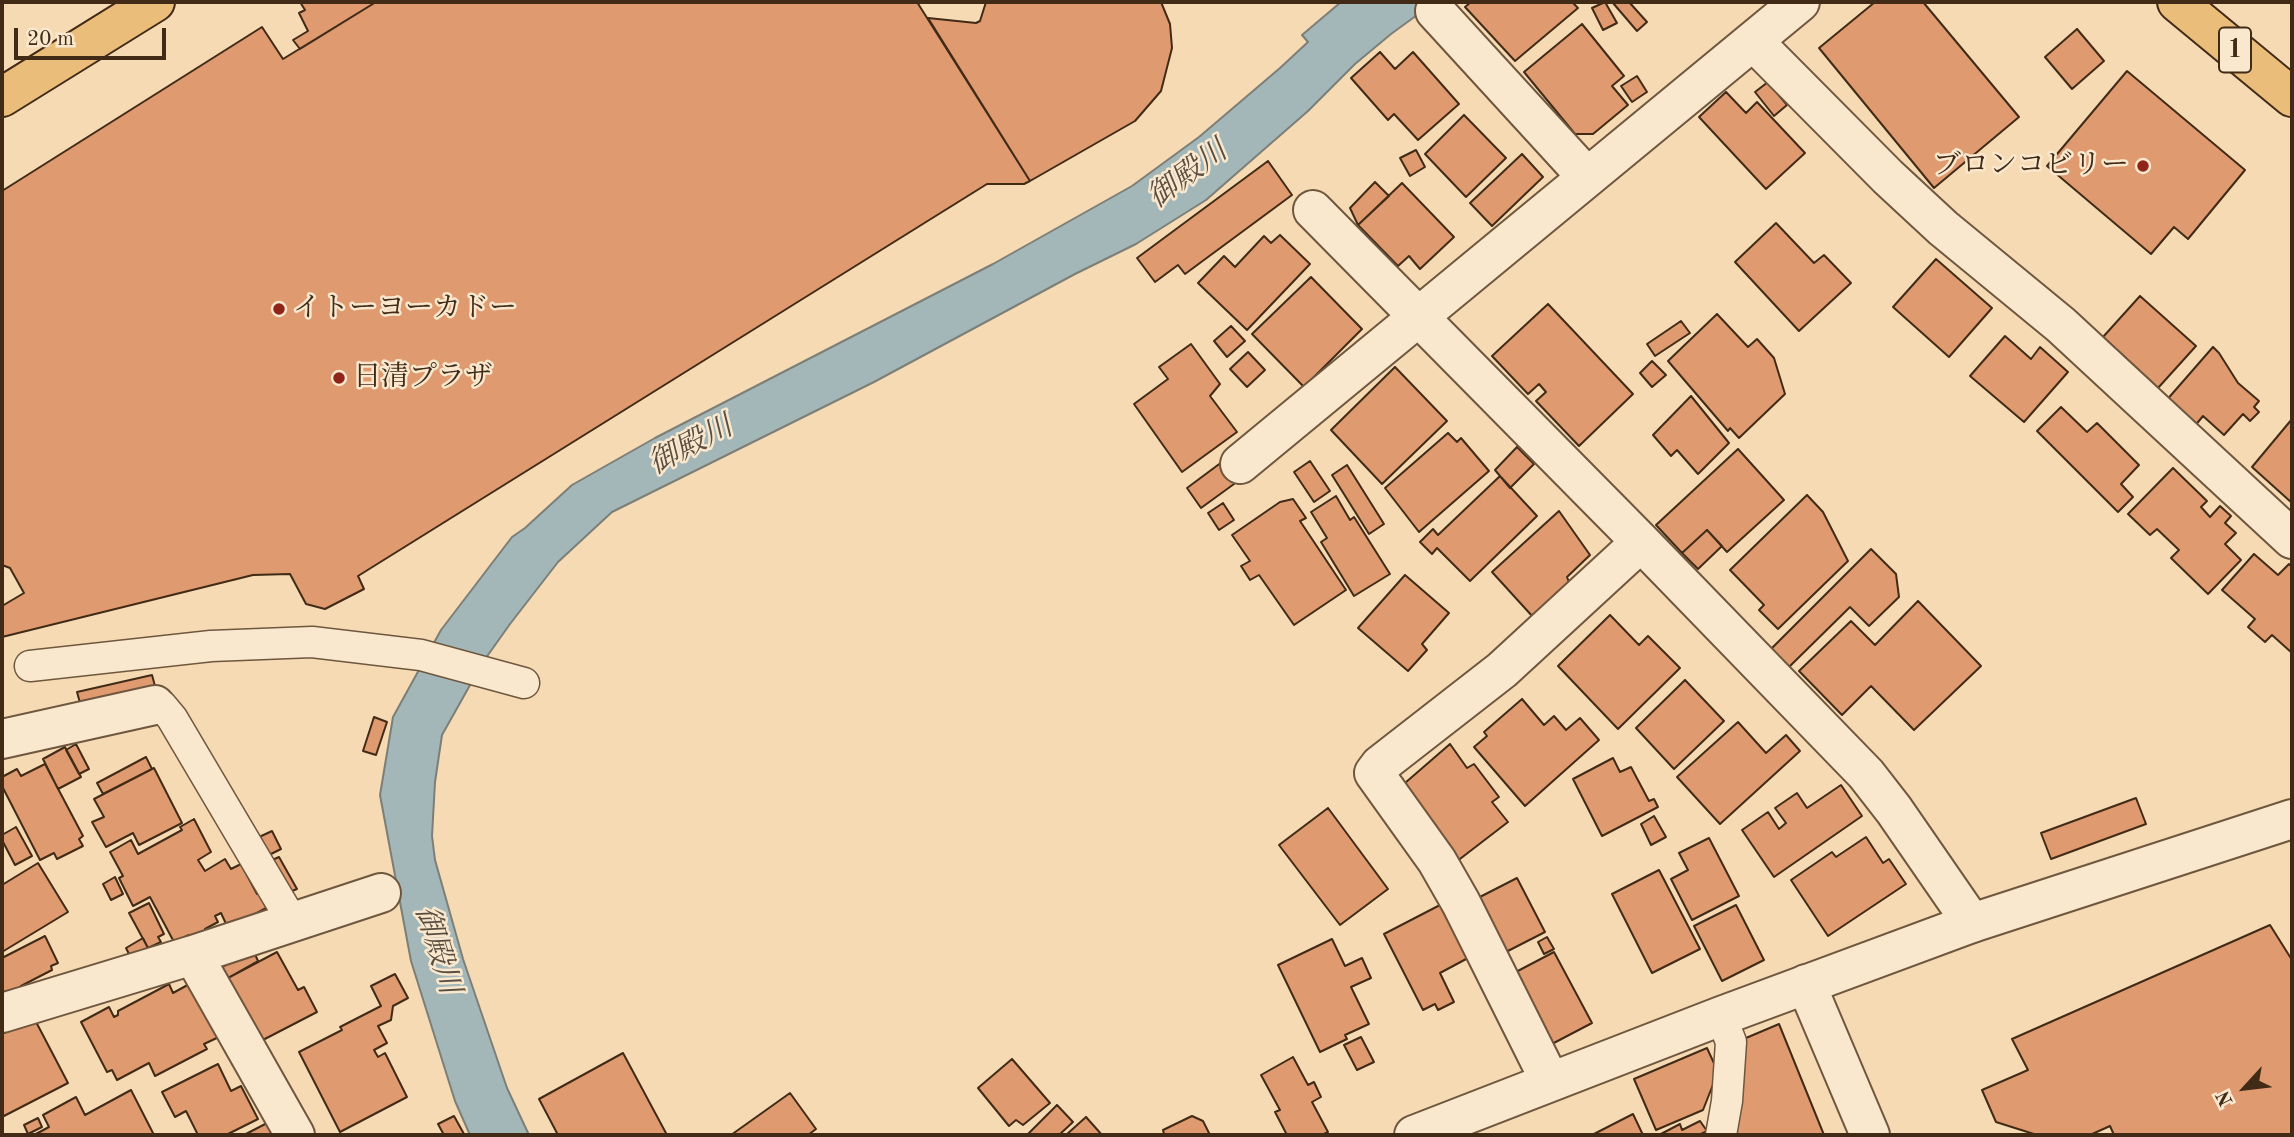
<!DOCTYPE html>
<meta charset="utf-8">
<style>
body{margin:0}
#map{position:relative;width:2294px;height:1137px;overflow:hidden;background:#f6dab3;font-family:"Old Standard TT",serif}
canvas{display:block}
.frame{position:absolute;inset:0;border:4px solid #412b17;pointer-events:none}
.north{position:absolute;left:2210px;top:1053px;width:70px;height:70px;-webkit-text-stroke:5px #f9e7ce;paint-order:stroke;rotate:243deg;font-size:19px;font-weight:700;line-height:28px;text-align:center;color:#412b17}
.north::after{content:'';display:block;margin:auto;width:24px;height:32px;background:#412b17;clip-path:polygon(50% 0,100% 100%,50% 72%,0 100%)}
.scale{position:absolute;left:14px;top:28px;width:152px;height:32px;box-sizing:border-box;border:4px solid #412b17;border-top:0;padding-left:9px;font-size:21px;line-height:24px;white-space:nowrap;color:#412b17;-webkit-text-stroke:5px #f9e7ce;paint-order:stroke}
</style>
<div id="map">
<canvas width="2294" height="1137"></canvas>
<div class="frame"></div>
<div class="north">N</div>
<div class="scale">20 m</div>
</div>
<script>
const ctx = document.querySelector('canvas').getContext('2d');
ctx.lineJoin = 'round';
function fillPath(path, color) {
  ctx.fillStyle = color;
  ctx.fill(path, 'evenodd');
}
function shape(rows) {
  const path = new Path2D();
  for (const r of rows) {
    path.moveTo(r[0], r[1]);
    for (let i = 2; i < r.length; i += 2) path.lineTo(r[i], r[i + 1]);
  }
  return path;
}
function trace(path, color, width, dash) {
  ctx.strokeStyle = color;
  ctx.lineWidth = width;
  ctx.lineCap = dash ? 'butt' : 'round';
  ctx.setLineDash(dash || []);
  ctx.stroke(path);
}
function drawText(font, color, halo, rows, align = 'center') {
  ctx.font = font + ' "Old Standard TT","Noto Serif JP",serif';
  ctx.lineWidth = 5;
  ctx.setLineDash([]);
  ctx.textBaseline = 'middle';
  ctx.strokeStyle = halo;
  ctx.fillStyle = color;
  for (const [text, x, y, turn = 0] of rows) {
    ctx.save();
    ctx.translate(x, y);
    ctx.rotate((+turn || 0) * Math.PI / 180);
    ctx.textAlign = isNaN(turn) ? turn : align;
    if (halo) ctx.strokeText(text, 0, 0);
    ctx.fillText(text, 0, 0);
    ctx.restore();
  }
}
const water = shape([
 [1341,2,1435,2,1391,34,1355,64,1308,111,1206,200,1136,244,1075,274,874,382,612,512,558,562,510,624,483,662,442,735,435,782,432,836,435,860,463,959,507,1088,529,1135,470,1135,455,1101,411,961,380,795,393,717,441,630,512,537,525,528,572,485,655,438,993,264,1132,186,1199,137,1280,68,1308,42,1302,35,1341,2]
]);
const building = shape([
 [300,2,376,2,300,49,293,40,308,31,299,13,305,10,300,2],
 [376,2,917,2,1030,181,1024,184,987,184,358,576,364,589,325,609,306,604,290,574,253,575,2,637,2,606,24,593,10,568,2,565,2,191,262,27,283,59,376,2],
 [986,2,1161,2,1170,24,1172,48,1161,91,1135,121,1030,181,928,18,976,23,980,21,986,2],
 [1471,2,1572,2,1578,8,1515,61,1465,7,1471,2],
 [1605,2,1617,23,1603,30,1592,8,1605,2],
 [1614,2,1629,2,1647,22,1637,31,1613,3,1614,2],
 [1875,2,1923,2,2019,117,1934,188,1819,48,1875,2],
 [1582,24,1624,76,1612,86,1628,105,1593,134,1575,134,1524,72,1582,24],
 [2077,29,2104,61,2072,89,2045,57,2077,29],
 [1380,52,1395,69,1413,52,1459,104,1418,140,1394,114,1388,120,1351,78,1380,52],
 [2127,71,2245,170,2188,239,2174,227,2151,254,2047,166,2127,71],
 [1637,76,1647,92,1632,102,1621,86,1637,76],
 [1768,82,1787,105,1774,116,1755,92,1768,82],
 [1726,92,1746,113,1757,102,1805,153,1766,189,1699,117,1726,92],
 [1464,115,1506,158,1466,197,1425,154,1464,115],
 [1416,150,1425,167,1410,176,1400,158,1416,150],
 [1522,154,1543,177,1492,226,1470,203,1522,154],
 [1268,161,1292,195,1185,274,1178,265,1155,282,1137,258,1268,161],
 [1375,182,1389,196,1358,225,1350,208,1375,182],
 [1402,183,1454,237,1420,269,1409,256,1398,266,1358,225,1402,183],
 [1776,223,1814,263,1824,255,1851,283,1799,331,1735,262,1776,223],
 [1280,235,1310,264,1247,330,1198,283,1224,256,1235,267,1264,236,1271,243,1280,235],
 [1936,259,1992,308,1949,357,1893,307,1936,259],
 [1311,277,1362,329,1304,387,1252,334,1311,277],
 [2140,296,2196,346,2158,388,2103,337,2140,296],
 [1548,304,1633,394,1579,446,1536,401,1546,392,1539,384,1528,394,1492,356,1548,304],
 [1717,314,1748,347,1757,339,1774,358,1785,394,1739,438,1730,428,1728,431,1668,361,1717,314],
 [1681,321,1690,333,1655,356,1647,344,1681,321],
 [1231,326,1245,341,1227,357,1214,341,1231,326],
 [2005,336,2031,359,2040,347,2068,372,2024,422,1970,376,2005,336],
 [1191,344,1220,384,1210,396,1237,432,1182,472,1134,404,1168,379,1159,367,1191,344],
 [2213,347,2219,353,2238,383,2259,401,2254,407,2259,412,2250,421,2243,414,2224,435,2203,416,2194,427,2165,402,2213,347],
 [1248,352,1265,370,1247,387,1230,369,1248,352],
 [1652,361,1666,375,1652,387,1640,373,1652,361],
 [1395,367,1447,421,1382,484,1331,430,1395,367],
 [1691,396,1729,443,1698,474,1677,450,1671,456,1653,435,1691,396],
 [2061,407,2087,432,2097,423,2139,465,2121,484,2133,497,2118,512,2037,431,2061,407],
 [2292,419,2292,503,2252,467,2292,419],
 [1448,433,1457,442,1461,438,1489,471,1419,532,1385,488,1448,433],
 [1517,447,1534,464,1510,488,1495,470,1517,447],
 [1738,449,1784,500,1727,552,1707,530,1682,553,1656,525,1738,449],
 [1230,456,1245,476,1201,508,1187,488,1230,456],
 [1310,461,1330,491,1314,502,1294,472,1310,461],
 [1347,465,1384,524,1369,534,1332,475,1347,465],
 [2173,468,2207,501,2201,507,2210,517,2220,506,2231,516,2225,523,2236,533,2225,544,2241,560,2208,594,2171,558,2179,550,2157,529,2150,535,2128,514,2173,468],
 [1500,476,1537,516,1470,581,1437,548,1432,554,1420,542,1433,529,1438,535,1500,476],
 [1807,495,1823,512,1848,561,1778,629,1759,610,1764,605,1730,570,1807,495],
 [1336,496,1350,520,1354,517,1390,574,1354,596,1321,542,1327,538,1311,512,1336,496],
 [1293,499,1306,518,1300,521,1346,590,1294,625,1259,575,1250,580,1241,566,1250,561,1232,535,1280,502,1293,499],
 [1223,503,1234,520,1219,530,1208,513,1223,503],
 [1559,511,1590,555,1567,577,1569,582,1533,617,1492,572,1559,511],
 [1707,530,1722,546,1698,569,1682,553,1707,530],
 [1871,549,1896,574,1899,597,1869,626,1850,607,1787,669,1769,651,1871,549],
 [2254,554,2278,575,2289,564,2292,567,2292,653,2272,635,2265,642,2248,627,2255,619,2222,590,2254,554],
 [1405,575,1449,613,1422,644,1427,650,1408,671,1358,628,1405,575],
 [1918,601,1981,666,1914,730,1871,686,1842,715,1799,671,1851,621,1875,645,1918,601],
 [1610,615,1639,645,1648,636,1680,668,1618,729,1558,666,1610,615],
 [152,675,155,686,80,703,77,692,152,675],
 [1685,680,1724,721,1674,769,1636,728,1685,680],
 [1522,699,1544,725,1554,716,1566,730,1580,718,1599,740,1525,806,1474,747,1487,736,1484,732,1522,699],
 [374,717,387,722,376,755,363,751,374,717],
 [1738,722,1766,753,1786,735,1800,751,1720,824,1677,777,1738,722],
 [76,744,89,769,79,774,66,750,76,744],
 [1450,744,1467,768,1474,764,1499,797,1492,802,1508,822,1456,862,1405,783,1450,744],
 [65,747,81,777,58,789,43,759,65,747],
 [146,757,152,769,103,794,97,783,146,757],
 [1613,758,1620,772,1631,767,1649,801,1654,799,1658,807,1602,836,1573,779,1613,758],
 [45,764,83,836,79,839,83,846,57,859,54,853,40,860,2,786,2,777,17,769,21,776,45,764],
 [154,768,182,823,139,845,133,833,106,847,92,822,104,817,94,799,154,768],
 [1841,785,1862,816,1774,877,1742,830,1768,812,1779,829,1786,823,1775,808,1797,793,1807,808,1841,785],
 [2136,798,2146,824,2051,859,2041,833,2136,798],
 [1328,808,1388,889,1340,925,1279,845,1328,808],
 [1654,816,1666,837,1651,845,1641,824,1654,816],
 [194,819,211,852,198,860,205,871,225,859,231,869,241,864,257,894,263,891,270,906,255,914,257,918,227,926,221,913,215,916,218,922,205,929,206,932,192,940,189,935,174,942,150,897,133,906,119,878,123,876,110,852,131,840,138,854,182,830,180,827,194,819],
 [16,827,32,856,15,865,2,840,2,835,16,827],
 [272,831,281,849,267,856,257,838,272,831],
 [1866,837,1883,863,1889,859,1906,884,1828,936,1791,880,1832,852,1836,857,1866,837],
 [1709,838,1739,896,1692,920,1671,879,1688,870,1679,853,1709,838],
 [279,857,297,889,287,893,270,861,279,857],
 [38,863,68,912,2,952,2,885,38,863],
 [1659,870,1700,949,1652,973,1612,894,1659,870],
 [115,877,123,894,111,900,103,884,115,877],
 [1517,878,1545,932,1502,954,1474,900,1517,878],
 [149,903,164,934,158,937,161,942,148,948,129,913,149,903],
 [1440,905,1468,958,1440,973,1454,1002,1438,1010,1435,1004,1423,1010,1384,934,1440,905],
 [1736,905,1764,960,1722,981,1694,926,1736,905],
 [2270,925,2292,960,2292,1135,2114,1135,2110,1126,2090,1135,2037,1135,1996,1122,1982,1090,2028,1070,2012,1039,2270,925],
 [45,936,58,963,51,966,52,970,21,986,23,990,7,998,2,988,2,958,45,936],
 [1547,937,1554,949,1544,954,1538,942,1547,937],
 [143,938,148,948,130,956,126,948,143,938],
 [1332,939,1345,966,1362,958,1371,978,1351,987,1369,1024,1345,1035,1347,1039,1320,1052,1278,965,1332,939],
 [253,950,258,961,226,979,220,968,253,950],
 [277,952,298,990,304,987,317,1012,259,1042,226,979,277,952],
 [1554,952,1592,1023,1550,1045,1512,974,1554,952],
 [395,974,408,998,393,1006,391,1020,378,1026,387,1043,374,1050,378,1057,385,1053,407,1097,340,1132,299,1052,342,1030,340,1027,381,1006,371,986,395,974],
 [193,982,221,1036,204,1044,207,1049,155,1076,149,1063,117,1080,112,1070,107,1072,81,1022,109,1007,114,1017,118,1015,118,1011,169,984,173,993,193,982],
 [34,1018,68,1083,2,1117,2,1030,4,1033,34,1018],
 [1779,1024,1824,1135,1737,1135,1735,1131,1746,1038,1779,1024],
 [1361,1037,1374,1062,1357,1070,1344,1045,1361,1037],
 [1707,1048,1718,1072,1703,1110,1656,1130,1634,1079,1707,1048],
 [623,1053,667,1135,558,1135,539,1099,623,1053],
 [1293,1057,1308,1085,1314,1082,1321,1097,1312,1102,1328,1132,1322,1135,1287,1135,1275,1112,1280,1110,1261,1075,1293,1057],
 [1012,1059,1050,1103,1023,1125,1016,1120,1009,1126,978,1088,1012,1059],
 [218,1064,231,1091,241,1086,258,1119,226,1135,198,1135,186,1111,175,1117,162,1092,218,1064],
 [131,1090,154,1135,34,1135,49,1127,43,1115,76,1097,85,1115,131,1090],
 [790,1093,816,1129,808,1135,731,1135,790,1093],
 [1057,1105,1073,1122,1059,1135,1027,1135,1057,1105],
 [1633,1114,1643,1135,1592,1135,1633,1114],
 [454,1116,464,1134,444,1135,438,1124,454,1116],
 [1192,1116,1203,1121,1210,1135,1162,1135,1164,1134,1163,1130,1192,1116],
 [1086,1117,1102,1135,1066,1135,1086,1117],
 [38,1118,42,1127,28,1134,24,1125,38,1118],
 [271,1121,278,1135,244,1135,271,1121],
 [1700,1121,1707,1131,1699,1135,1659,1135,1680,1124,1682,1130,1700,1121]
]);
const service = shape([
 [30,666,211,646,312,642,421,655,524,683],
 [155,705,162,706,172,718,292,921],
 [1721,1135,1727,1101,1731,1042,1721,1016]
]);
const minor = shape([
 [1435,11,1587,177],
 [1753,41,1888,177,1943,228,2061,325,2292,539],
 [1313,210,1641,542,1866,774,1894,810,1972,923],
 [1240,464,1800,2],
 [2,739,155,705],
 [193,955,295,1135],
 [1806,984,1870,1135],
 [2,1013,193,955,381,893],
 [1550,1081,1461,903,1437,861,1374,773,1380,765,1502,670,1641,542]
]);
const tertiary = shape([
 [1414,1135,1721,1016,1972,923,2292,819]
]);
const primary = shape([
 [2,97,155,2]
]);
const trunk = shape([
 [2177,2,2292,97]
]);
const markers = [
 [2143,166,7,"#8f2418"],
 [279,309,7,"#8f2418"],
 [339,378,7,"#8f2418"]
];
const shields = [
 [2235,50,32]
];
const shieldNames = [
 ["1",2235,50]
];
const poiNames = [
 ["ブロンコビリー",2129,166,"right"],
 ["イトーヨーカドー",293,309],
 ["日清プラザ",353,378]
];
const waterNames = [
 ["御殿川",1188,175,-37],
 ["御殿川",691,446,-28],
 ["御殿川",437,950,73]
];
fillPath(water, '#a3b7b9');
trace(water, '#7c7f78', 2);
fillPath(building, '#df9a70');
trace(building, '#412b17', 2);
trace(service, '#6e573e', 33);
trace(minor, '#6e573e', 42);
trace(tertiary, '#6e573e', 42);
trace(primary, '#412b17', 42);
trace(trunk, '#412b17', 42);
trace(service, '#f9e7ce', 30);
trace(minor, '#f9e7ce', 38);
trace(tertiary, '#f9e7ce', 38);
trace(primary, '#ebbd7a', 38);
trace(trunk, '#ebbd7a', 38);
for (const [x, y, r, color] of markers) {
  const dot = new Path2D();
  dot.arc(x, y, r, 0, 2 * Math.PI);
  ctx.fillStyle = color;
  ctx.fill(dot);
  trace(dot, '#f9e7ce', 2.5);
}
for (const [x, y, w] of shields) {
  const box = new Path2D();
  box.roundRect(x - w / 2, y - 22.5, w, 45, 5);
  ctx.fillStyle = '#f9e7ce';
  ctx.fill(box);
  trace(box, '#412b17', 2);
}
drawText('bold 26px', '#412b17', null, shieldNames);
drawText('28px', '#412b17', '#f9e7ce', poiNames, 'left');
drawText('italic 30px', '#5a4e40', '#f9e7ce', waterNames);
</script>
